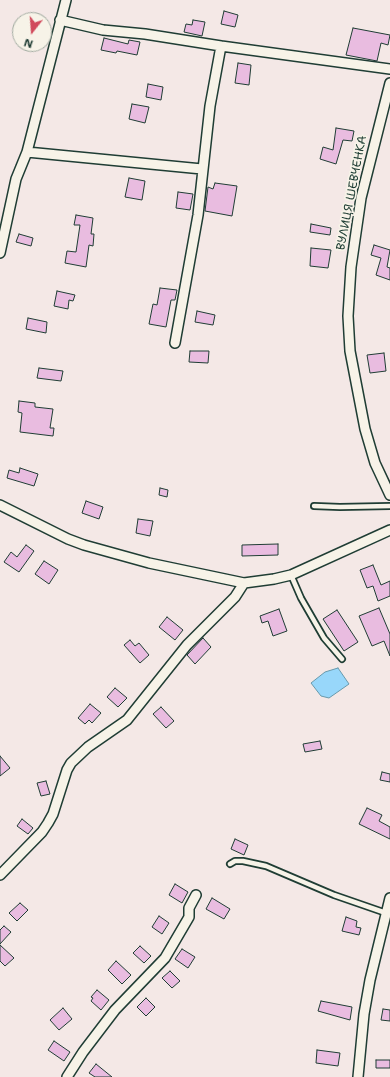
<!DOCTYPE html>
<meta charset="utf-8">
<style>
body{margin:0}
#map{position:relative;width:390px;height:1077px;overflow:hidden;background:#f4e8e6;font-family:"Shantell Sans",sans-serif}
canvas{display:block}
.north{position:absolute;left:12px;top:12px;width:40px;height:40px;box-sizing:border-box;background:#f7f3e8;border:1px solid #a1aaa0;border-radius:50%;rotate:197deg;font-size:11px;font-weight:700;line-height:16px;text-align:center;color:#1f3d34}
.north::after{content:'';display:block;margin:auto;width:14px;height:18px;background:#d1495b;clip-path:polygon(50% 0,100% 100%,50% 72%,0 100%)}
</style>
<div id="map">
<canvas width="390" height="1077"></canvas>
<div class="north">N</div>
</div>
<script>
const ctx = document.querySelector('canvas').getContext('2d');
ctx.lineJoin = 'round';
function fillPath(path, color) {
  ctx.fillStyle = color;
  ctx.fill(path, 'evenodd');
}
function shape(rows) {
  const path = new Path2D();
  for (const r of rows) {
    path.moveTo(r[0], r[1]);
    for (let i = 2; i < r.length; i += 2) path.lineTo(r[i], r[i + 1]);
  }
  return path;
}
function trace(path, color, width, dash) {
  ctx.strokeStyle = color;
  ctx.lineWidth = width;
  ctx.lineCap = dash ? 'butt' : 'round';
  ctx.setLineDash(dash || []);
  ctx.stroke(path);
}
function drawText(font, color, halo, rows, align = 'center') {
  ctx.font = font + ' "Shantell Sans",sans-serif';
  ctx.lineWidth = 3.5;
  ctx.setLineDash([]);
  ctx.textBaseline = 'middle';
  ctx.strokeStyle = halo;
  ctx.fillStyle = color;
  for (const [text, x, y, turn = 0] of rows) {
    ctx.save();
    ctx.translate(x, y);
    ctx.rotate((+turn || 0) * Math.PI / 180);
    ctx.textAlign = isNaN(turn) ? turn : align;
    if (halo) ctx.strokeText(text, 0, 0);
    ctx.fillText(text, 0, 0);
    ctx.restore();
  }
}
const water = shape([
 [338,668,349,684,329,698,321,696,311,683,325,672,338,668]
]);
const building = shape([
 [224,11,238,15,235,27,221,24,224,11],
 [193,20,205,22,202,36,184,32,186,24,192,25,193,20],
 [353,28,390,35,388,45,381,43,377,61,346,55,353,28],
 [104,38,128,44,129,40,140,42,137,55,117,51,116,53,101,50,104,38],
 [238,63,251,65,249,85,235,83,238,63],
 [148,84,163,87,161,100,146,97,148,84],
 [132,104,149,107,145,123,129,119,132,104],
 [336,128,354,131,352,141,343,140,336,164,320,159,323,147,333,150,336,128],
 [129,178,145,181,142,200,125,197,129,178],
 [215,183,237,186,232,216,205,211,208,187,213,189,215,183],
 [178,192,193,194,190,210,176,208,178,192],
 [76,215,93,218,91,234,94,234,93,246,89,245,86,267,65,263,67,251,76,252,80,225,74,225,76,215],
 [311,224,331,228,330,235,310,232,311,224],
 [19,234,33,238,31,246,16,242,19,234],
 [374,245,390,250,387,267,390,268,390,280,376,275,381,258,371,255,374,245],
 [311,248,331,250,328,268,310,266,311,248],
 [160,288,177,290,175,300,171,300,166,327,149,324,153,304,157,305,160,288],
 [57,291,75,295,73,301,69,300,68,309,54,306,57,291],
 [197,311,215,315,213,325,195,322,197,311],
 [28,318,47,322,46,333,26,329,28,318],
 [190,351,209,351,208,363,189,362,190,351],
 [384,353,386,371,370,373,367,355,384,353],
 [39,368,63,371,61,381,37,378,39,368],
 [19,401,35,403,35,407,53,409,50,428,54,428,53,436,20,432,22,413,18,412,19,401],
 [20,468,38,474,34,486,7,478,9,470,19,473,20,468],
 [160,488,168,490,167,497,159,495,160,488],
 [86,501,103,507,99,519,82,513,86,501],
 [138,519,153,521,150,536,136,533,138,519],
 [278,544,278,555,242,556,242,545,278,544],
 [26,545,34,551,19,572,4,562,11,552,17,557,26,545],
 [44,561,58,570,49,584,35,574,44,561],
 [373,565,381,585,390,581,390,596,378,601,373,586,367,588,360,570,373,565],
 [379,608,390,634,390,656,384,641,372,646,359,616,379,608],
 [279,609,287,631,273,636,268,621,262,623,260,616,279,609],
 [337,610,358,642,344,651,323,619,337,610],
 [167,617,183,630,175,640,159,627,167,617],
 [203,638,211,647,195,664,187,655,203,638],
 [130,640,135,646,139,643,149,655,140,663,124,645,130,640],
 [115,688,127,698,118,707,107,697,115,688],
 [90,704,101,713,92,723,89,720,85,724,78,718,90,704],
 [161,707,174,721,166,728,153,714,161,707],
 [320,741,322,749,305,752,303,744,320,741],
 [0,756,10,768,0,776,0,756],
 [382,772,390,774,390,782,380,780,382,772],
 [46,781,50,794,41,796,37,783,46,781],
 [367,808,382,815,379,821,390,827,390,839,359,824,367,808],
 [22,819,33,828,28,834,17,826,22,819],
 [235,839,248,845,244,855,231,849,235,839],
 [175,884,188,892,182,903,169,895,175,884],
 [212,898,230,909,224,919,206,909,212,898],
 [20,903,28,910,17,921,9,913,20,903],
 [159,916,169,923,162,934,152,927,159,916],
 [346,917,357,921,356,927,361,928,359,935,342,931,346,917],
 [4,926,11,932,0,944,0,930,4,926],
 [0,945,14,958,5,966,0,961,0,945],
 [140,946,151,956,144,963,133,953,140,946],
 [182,949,195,957,188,968,175,959,182,949],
 [116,961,131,975,122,984,108,970,116,961],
 [170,971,180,981,172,988,162,978,170,971],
 [97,990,109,1000,101,1010,91,1001,93,998,91,997,97,990],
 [146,998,155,1007,146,1016,137,1007,146,998],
 [321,1001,352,1007,350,1020,318,1011,321,1001],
 [63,1008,72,1019,59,1030,50,1020,63,1008],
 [383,1009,390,1010,390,1021,381,1020,383,1009],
 [54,1041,70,1052,64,1061,48,1050,54,1041],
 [317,1050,340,1053,338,1066,316,1063,317,1050],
 [376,1060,390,1060,390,1068,376,1068,376,1060],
 [96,1064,112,1077,95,1077,89,1073,96,1064]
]);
const service = shape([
 [314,506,340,507,390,506],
 [291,575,301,598,324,638,342,659],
 [230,864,235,861,243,861,266,866,334,895,386,913]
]);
const minor = shape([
 [60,20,103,30,145,34,221,46,390,69],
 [390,83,361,198,351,267,348,316,350,351,365,429,375,463,390,495],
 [27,152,202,169],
 [0,253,16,179,27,152,66,0],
 [175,343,198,215,210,106,221,46],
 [0,505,68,539,84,545,149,563,244,583,274,579,291,575,390,530],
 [0,875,42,832,48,823,53,814,67,770,71,763,88,747,127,720,187,645,235,597,244,583],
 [67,1077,83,1052,115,1010,165,958,189,917,189,908,196,895],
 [358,1077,364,1014,370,980,390,898]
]);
const streetNames = [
 ["ВУЛИЦЯ ШЕВЧЕНКА",352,193,-79]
];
fillPath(water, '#98d7fa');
trace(water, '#6899ab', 1);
fillPath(building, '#e9bce0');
trace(building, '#1f3d34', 1);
trace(service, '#1f3d34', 8);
trace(minor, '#1f3d34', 12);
trace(service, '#f7f3e8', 4.5);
trace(minor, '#f7f3e8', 9);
drawText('12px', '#1f3d34', '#f7f3e8', streetNames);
</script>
